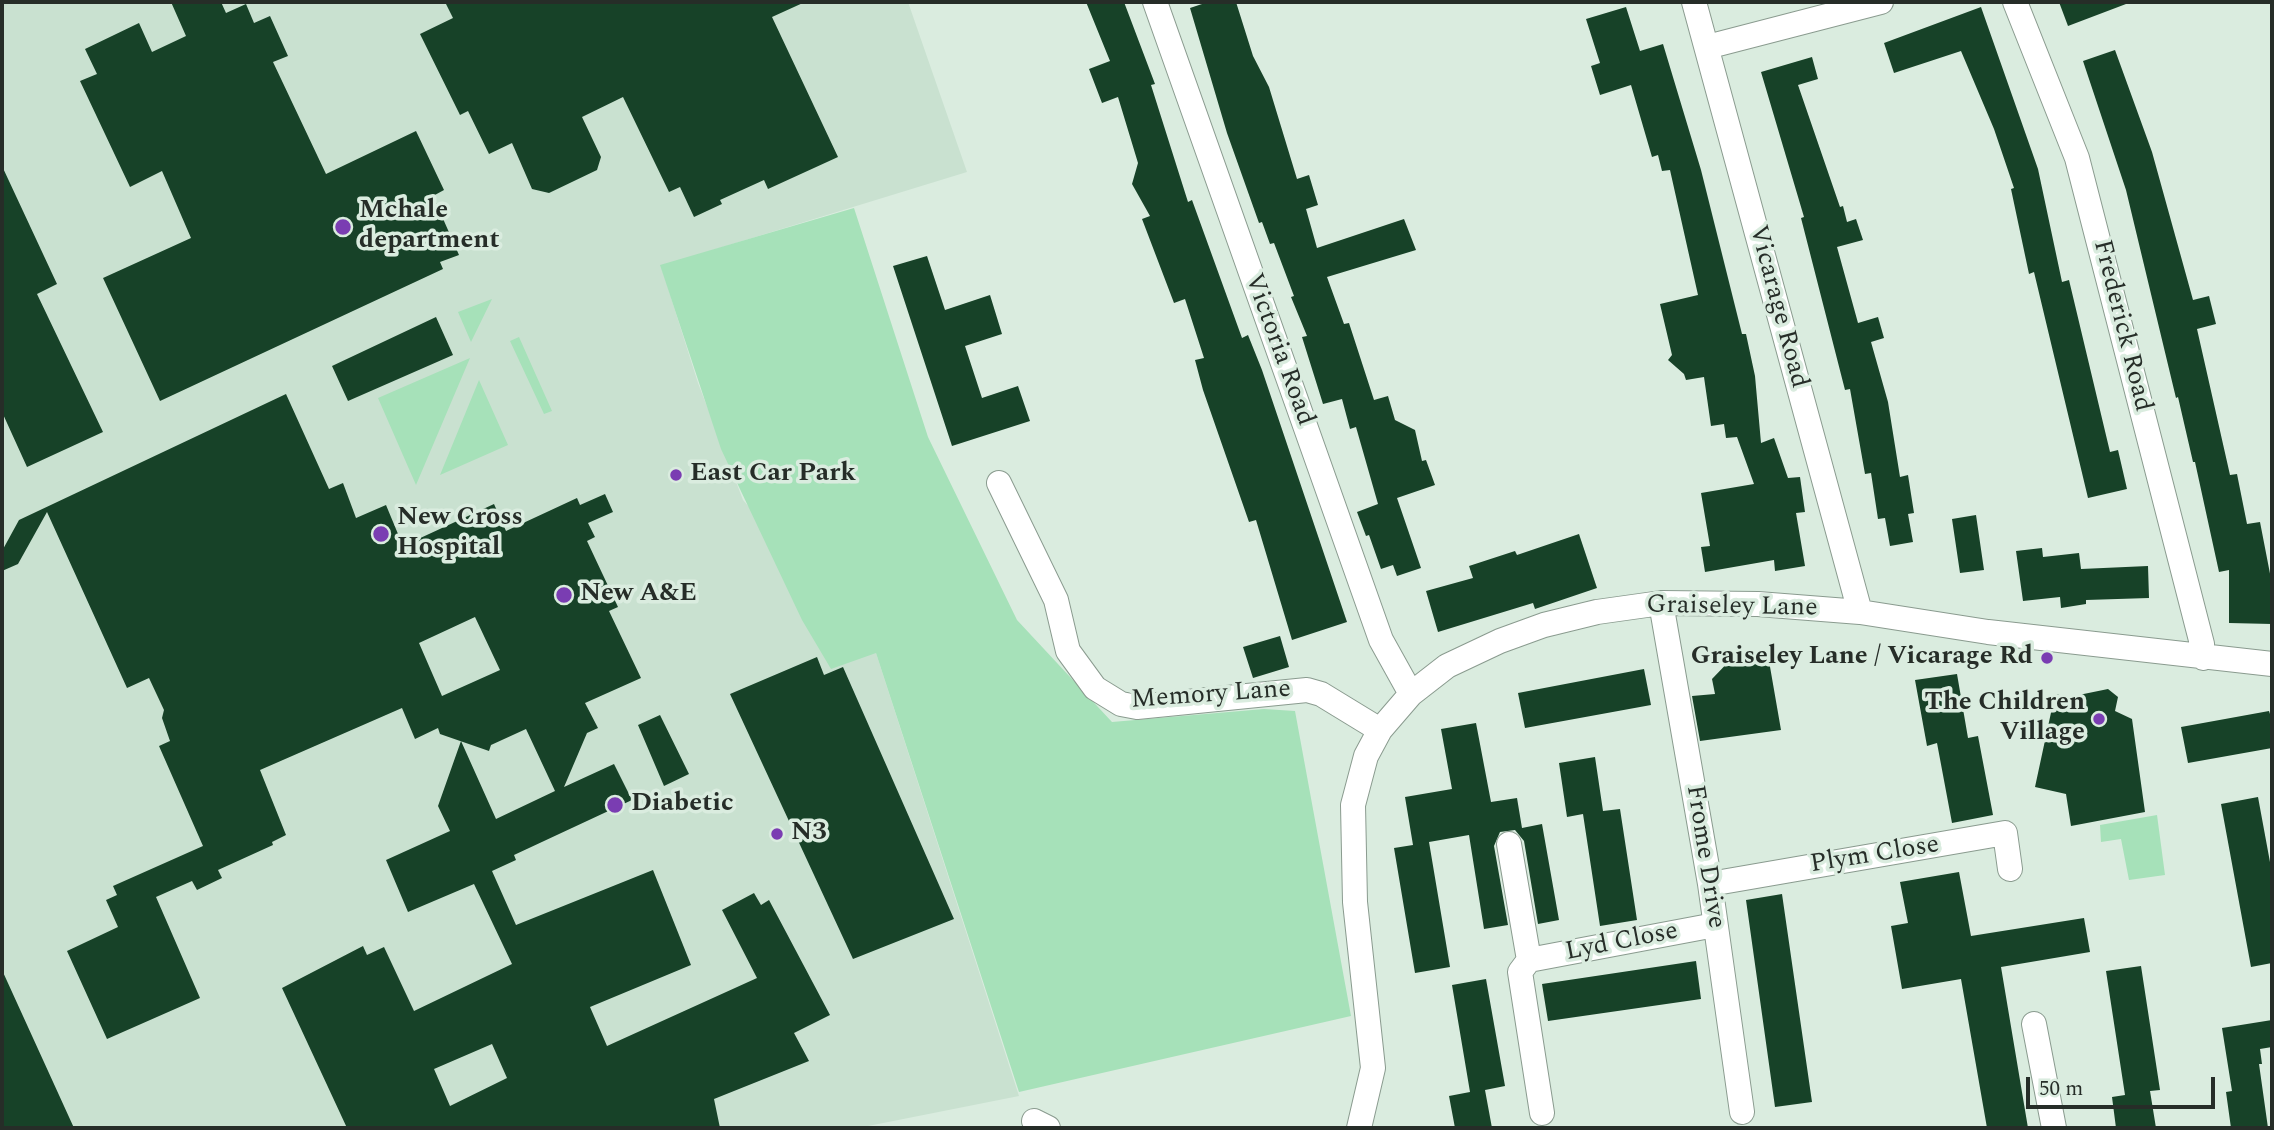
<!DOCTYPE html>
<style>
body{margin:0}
#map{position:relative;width:2274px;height:1130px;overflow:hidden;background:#daecdf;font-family:Spectral,serif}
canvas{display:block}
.frame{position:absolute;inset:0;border:4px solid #262d28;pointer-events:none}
.scale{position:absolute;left:2026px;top:1077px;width:189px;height:32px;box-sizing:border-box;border:4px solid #262d28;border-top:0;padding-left:9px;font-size:21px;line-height:24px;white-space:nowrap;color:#262d28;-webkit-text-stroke:5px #daecdf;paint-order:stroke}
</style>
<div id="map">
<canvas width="2274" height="1130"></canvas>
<div class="frame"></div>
<div class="scale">50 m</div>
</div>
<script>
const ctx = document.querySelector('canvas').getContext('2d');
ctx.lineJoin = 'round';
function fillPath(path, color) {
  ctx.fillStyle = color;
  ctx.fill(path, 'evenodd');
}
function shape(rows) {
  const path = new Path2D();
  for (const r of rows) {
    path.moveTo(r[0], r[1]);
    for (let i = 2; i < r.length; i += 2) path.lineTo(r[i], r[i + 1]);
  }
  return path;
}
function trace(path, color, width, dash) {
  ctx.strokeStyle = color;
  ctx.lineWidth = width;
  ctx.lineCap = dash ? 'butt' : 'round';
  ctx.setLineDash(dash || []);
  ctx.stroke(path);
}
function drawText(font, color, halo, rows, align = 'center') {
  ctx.font = font + ' Spectral,serif';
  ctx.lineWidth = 7;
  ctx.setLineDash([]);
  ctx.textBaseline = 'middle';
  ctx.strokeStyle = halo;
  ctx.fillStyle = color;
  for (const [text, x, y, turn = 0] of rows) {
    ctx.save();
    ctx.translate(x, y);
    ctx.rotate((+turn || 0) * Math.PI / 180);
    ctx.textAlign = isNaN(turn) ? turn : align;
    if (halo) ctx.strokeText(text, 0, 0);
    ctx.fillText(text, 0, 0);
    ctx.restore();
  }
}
const built = shape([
 [2,2,908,2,967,172,661,266,698,383,743,500,876,653,1019,1096,858,1128,2,1128]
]);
const green = shape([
 [854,208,928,437,1017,620,1112,722,1264,709,1295,711,1351,1016,1019,1092,876,653,831,669,802,620,721,449,660,265],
 [492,299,471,342,458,312],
 [519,337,552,411,544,414,510,341],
 [470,358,416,485,378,398],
 [479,380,508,445,440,475],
 [2157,815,2165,875,2129,880,2121,839,2101,842,2100,825]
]);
const building = shape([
 [171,2,221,2,226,13,246,4,254,23,270,16,288,56,273,62,326,174,416,131,444,190,433,196,459,255,440,262,443,269,160,401,103,278,191,238,162,171,130,187,80,81,97,74,85,49,139,23,152,52,186,36],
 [445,2,805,2,772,17,838,157,768,189,764,180,720,200,722,204,694,217,680,187,669,192,623,97,582,117,601,157,597,170,549,193,532,189,512,143,489,154,468,111,460,115,420,34,453,18],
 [1086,2,1124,2,1155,84,1151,85,1188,202,1192,200,1242,338,1248,335,1262,370,1347,622,1292,640,1256,520,1249,522,1203,390,1195,360,1204,358,1185,299,1174,303,1142,219,1150,216,1132,184,1138,163,1118,97,1102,103,1089,69,1110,61],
 [1208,2,1236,2,1253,56,1269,87,1297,179,1309,175,1318,205,1306,209,1317,248,1404,219,1416,250,1327,277,1344,324,1349,323,1374,400,1388,396,1395,420,1415,430,1422,461,1426,460,1435,485,1397,498,1421,568,1397,576,1393,565,1381,569,1369,535,1366,536,1357,512,1378,504,1356,427,1350,429,1342,399,1323,404,1302,337,1307,336,1291,297,1294,296,1274,243,1270,244,1262,222,1259,223,1227,133,1190,8],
 [2059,2,2126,2,2126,4,2068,26],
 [1626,7,1640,51,1663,44,1701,170,1742,334,1746,334,1755,376,1761,443,1774,438,1788,478,1800,477,1805,512,1796,513,1805,566,1775,571,1774,560,1705,572,1701,547,1710,546,1701,493,1754,484,1737,437,1726,438,1724,424,1711,426,1704,377,1686,380,1684,374,1668,360,1672,355,1660,304,1698,295,1670,170,1662,171,1658,155,1652,157,1631,85,1600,95,1591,66,1600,63,1586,19],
 [1981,7,2038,169,2062,282,2069,280,2110,452,2118,450,2127,489,2088,498,2034,272,2029,274,2011,189,2014,188,1994,129,1961,51,1894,73,1884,43],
 [2115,50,2152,152,2193,300,2209,296,2216,324,2197,329,2230,475,2237,474,2247,524,2260,522,2272,584,2272,624,2229,623,2229,570,2219,572,2195,462,2193,462,2178,397,2176,398,2126,190,2083,61],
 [1812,57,1818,79,1798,85,1840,207,1843,206,1847,222,1856,219,1863,240,1837,247,1858,323,1878,317,1884,338,1871,342,1888,402,1900,477,1908,475,1914,513,1908,514,1913,542,1890,546,1885,518,1878,519,1871,473,1865,474,1850,389,1845,390,1801,218,1804,217,1761,72],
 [2,166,57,284,37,294,103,432,27,467,2,412],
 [927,256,945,310,990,295,1002,334,965,346,982,398,1018,386,1030,421,952,446,893,266],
 [436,317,453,355,348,401,332,366],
 [286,394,329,489,343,483,356,518,386,505,403,546,494,504,506,531,577,498,580,505,605,494,613,512,588,523,595,537,587,541,618,607,609,611,641,678,585,703,598,728,587,733,564,787,614,764,632,800,514,855,516,860,492,871,516,925,653,870,691,965,590,1007,607,1046,757,978,722,910,754,893,761,905,769,900,830,1015,794,1033,809,1061,714,1099,720,1128,347,1128,282,988,363,946,367,955,384,947,414,1011,512,964,474,884,408,912,386,860,450,831,438,806,461,741,496,819,555,791,526,729,491,745,489,751,440,734,438,728,415,739,402,708,260,770,286,835,272,842,273,845,218,870,222,878,197,890,192,881,156,897,200,998,107,1039,67,951,118,927,106,900,117,895,113,886,203,846,159,746,170,741,162,718,164,710,149,678,127,688,47,512,18,564,2,571,2,551,19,520],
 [475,617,500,670,442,696,419,643],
 [492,1044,507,1078,450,1106,434,1069],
 [1976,515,1984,570,1960,573,1952,519],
 [1579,534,1597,588,1535,609,1533,603,1438,632,1426,591,1473,578,1469,566,1515,551,1517,555],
 [2042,548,2043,557,2079,553,2081,569,2148,566,2149,598,2086,600,2086,604,2061,608,2060,597,2023,601,2016,551],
 [1280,636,1289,667,1253,678,1243,647],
 [1736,654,1769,661,1781,730,1700,741,1692,696,1715,694,1712,679],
 [817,657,824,675,843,667,954,919,853,959,730,694],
 [1644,669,1651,705,1525,728,1518,693],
 [1957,674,1968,738,1978,736,1993,815,1952,823,1937,743,1927,746,1915,680],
 [2108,689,2118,697,2115,711,2132,719,2145,812,2071,826,2066,794,2035,787,2055,694,2069,697],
 [2269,711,2272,720,2272,748,2188,763,2181,727],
 [660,715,689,774,664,786,638,725],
 [1476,723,1491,802,1517,798,1522,828,1542,824,1559,920,1538,924,1524,841,1515,830,1500,832,1494,846,1508,925,1484,929,1469,835,1429,842,1450,967,1415,973,1394,848,1413,845,1405,797,1452,789,1441,729],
 [1595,757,1603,811,1620,809,1637,920,1600,926,1583,814,1567,817,1559,763],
 [2258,797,2272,873,2272,963,2251,967,2221,804],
 [1959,872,1971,936,2084,918,2090,952,2001,967,2028,1128,1987,1128,1961,979,1902,989,1891,926,1908,923,1900,882],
 [1782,894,1812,1102,1775,1107,1746,900],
 [1696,961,1701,999,1548,1021,1542,984],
 [2141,966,2160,1090,2150,1091,2156,1128,2116,1128,2112,1097,2125,1095,2106,971],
 [2,970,74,1128,2,1128],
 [1486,979,1505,1086,1485,1090,1492,1128,1455,1128,1449,1096,1470,1092,1452,985],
 [2272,1020,2272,1047,2260,1049,2262,1064,2259,1064,2268,1128,2231,1128,2226,1092,2232,1091,2222,1028]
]);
const minor = shape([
 [1155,2,1381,640,1411,694],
 [1694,2,1860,612],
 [2015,2,2077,158,2202,644,2203,658],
 [1707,47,1881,2],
 [999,483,1056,600,1068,651,1095,688,1121,704,1137,707,1307,690,1321,694,1380,730],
 [1661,603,1710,884,1742,1112],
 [1509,844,1529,960],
 [1710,884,2005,833,2010,869],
 [2034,1024,2054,1128],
 [1542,1113,1520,972,1529,960,1715,925],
 [1034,1121,1048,1128],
 [1359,1128,1373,1068,1355,902,1353,805,1366,756,1380,730,1411,694,1447,666,1500,641,1544,625,1597,612,1661,603,1758,604,1860,612,1988,632,2272,664]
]);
const markers = [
 [343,227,9,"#7a3db2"],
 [676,475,7,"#7a3db2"],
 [381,534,9,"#7a3db2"],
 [564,595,9,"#7a3db2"],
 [2047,658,7,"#7a3db2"],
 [2099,719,7,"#7a3db2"],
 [615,805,9,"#7a3db2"],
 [777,834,7,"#7a3db2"]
];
const poiNames = [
 ["Mchale",359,212],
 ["department",359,242],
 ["East Car Park",690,475],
 ["New Cross",397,519],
 ["Hospital",397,549],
 ["New A&E",580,595],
 ["Graiseley Lane / Vicarage Rd",2033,658,"right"],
 ["The Children",2085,704,"right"],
 ["Village",2085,734,"right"],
 ["Diabetic",631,805],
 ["N3",791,834]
];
const streetNames = [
 ["Vicarage Road",1777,307,75],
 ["Frederick Road",2121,326,76],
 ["Victoria Road",1278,350,70],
 ["Graiseley Lane",1732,608,1],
 ["Memory Lane",1211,696,-4],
 ["Plym Close",1875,856,-9],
 ["Frome Drive",1704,857,81],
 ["Lyd Close",1622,943,-11]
];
fillPath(built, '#c9e1d0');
fillPath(green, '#a6e1b9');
fillPath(building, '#174228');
trace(minor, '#8a9b8f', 26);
trace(minor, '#fff', 24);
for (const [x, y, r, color] of markers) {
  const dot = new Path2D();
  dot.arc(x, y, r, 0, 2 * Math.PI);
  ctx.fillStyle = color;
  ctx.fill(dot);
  trace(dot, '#daecdf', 2.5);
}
drawText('bold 26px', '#262d28', '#daecdf', poiNames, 'left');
drawText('26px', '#262d28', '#daecdf', streetNames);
</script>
